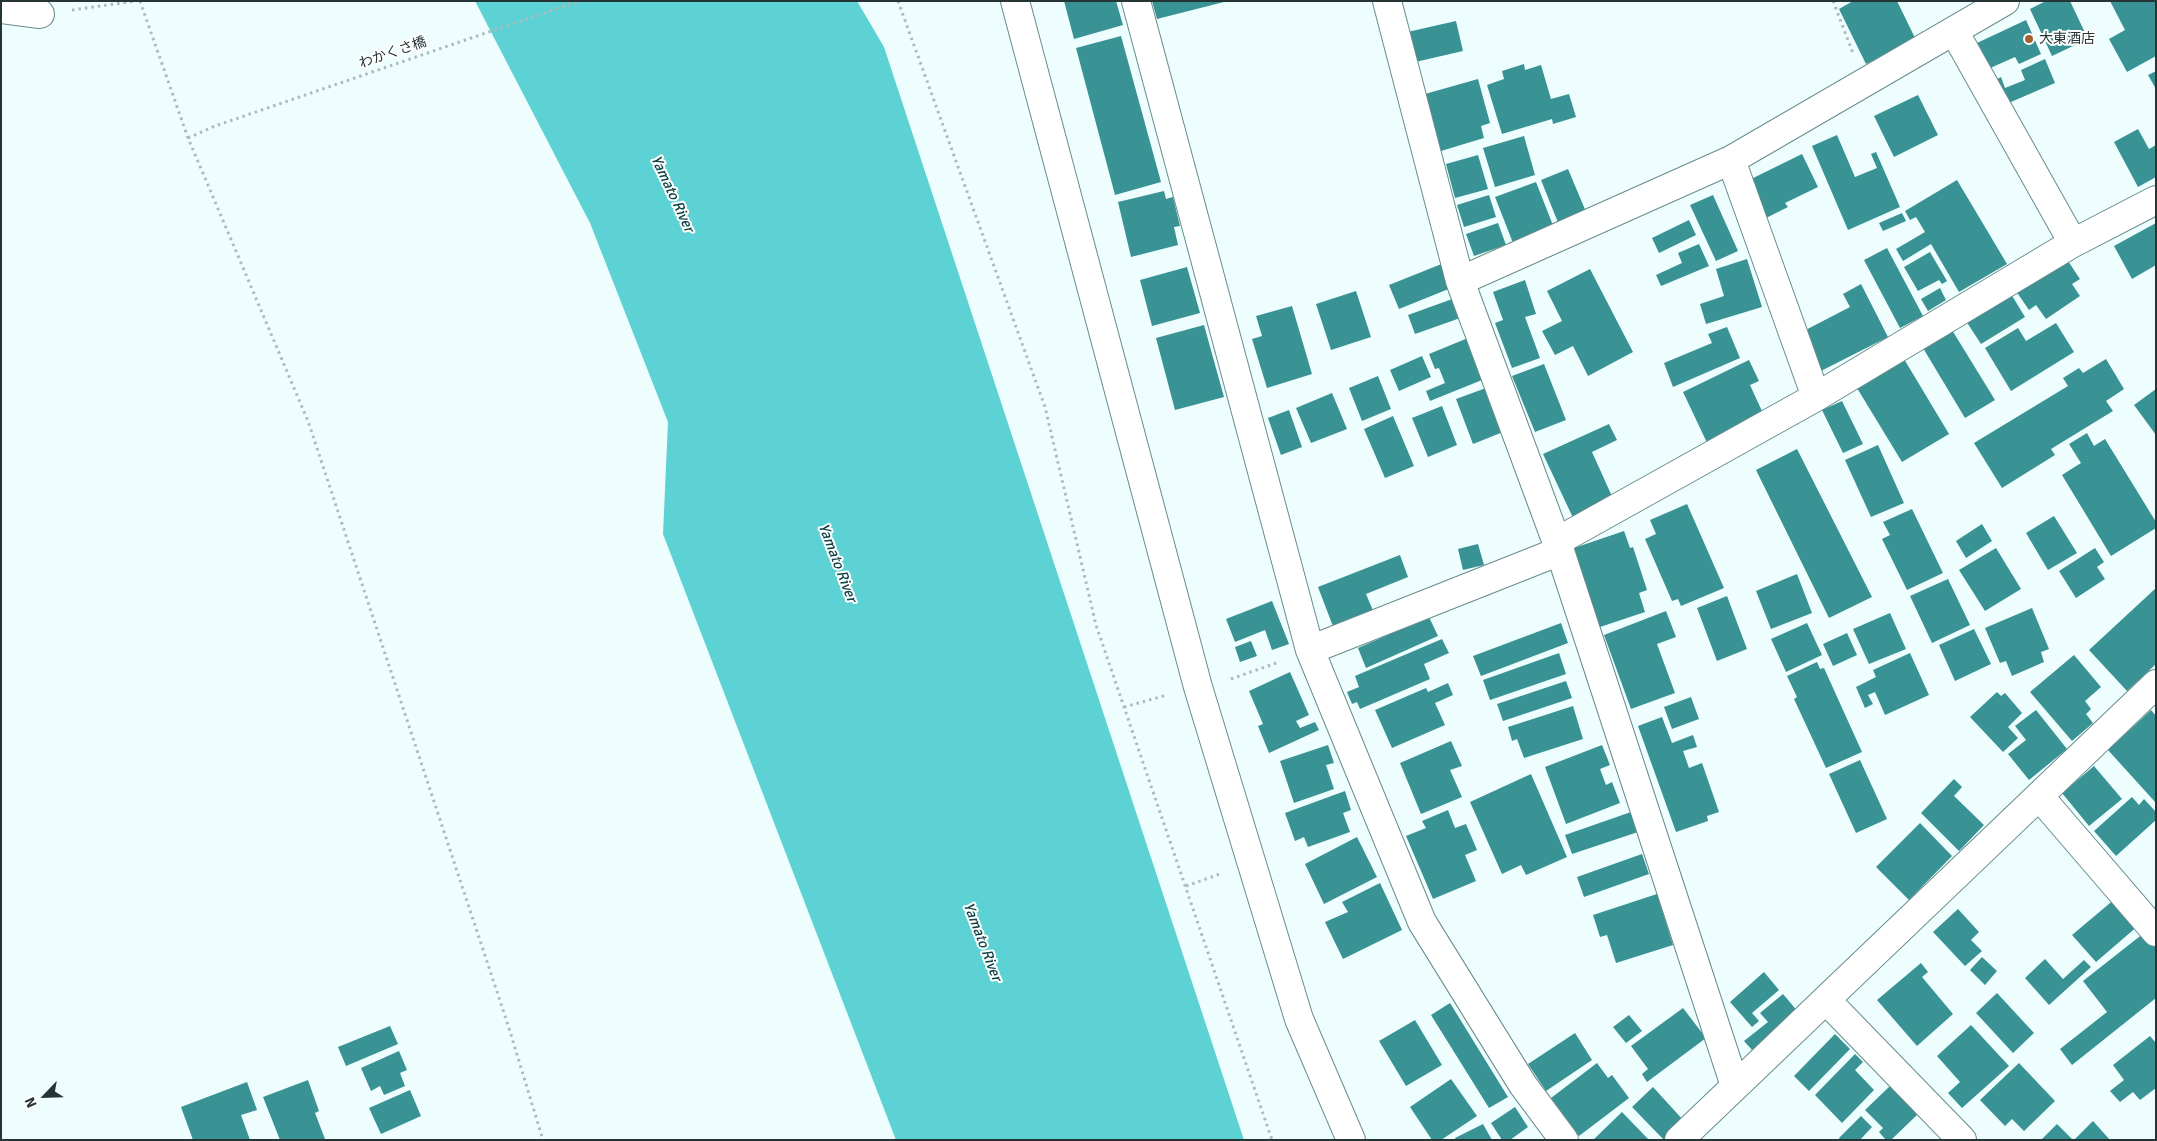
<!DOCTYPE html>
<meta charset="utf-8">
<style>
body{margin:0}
#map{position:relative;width:2157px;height:1141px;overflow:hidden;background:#eefdfd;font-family:Signika,sans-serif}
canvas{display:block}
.frame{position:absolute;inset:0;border:2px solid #253434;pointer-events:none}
.north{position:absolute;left:20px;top:1071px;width:50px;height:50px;-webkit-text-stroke:4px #fff;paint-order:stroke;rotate:246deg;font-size:14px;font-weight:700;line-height:20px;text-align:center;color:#253434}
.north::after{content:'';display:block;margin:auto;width:18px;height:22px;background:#253434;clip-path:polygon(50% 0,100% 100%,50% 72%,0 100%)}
</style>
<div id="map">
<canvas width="2157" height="1141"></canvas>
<div class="frame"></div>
<div class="north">N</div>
</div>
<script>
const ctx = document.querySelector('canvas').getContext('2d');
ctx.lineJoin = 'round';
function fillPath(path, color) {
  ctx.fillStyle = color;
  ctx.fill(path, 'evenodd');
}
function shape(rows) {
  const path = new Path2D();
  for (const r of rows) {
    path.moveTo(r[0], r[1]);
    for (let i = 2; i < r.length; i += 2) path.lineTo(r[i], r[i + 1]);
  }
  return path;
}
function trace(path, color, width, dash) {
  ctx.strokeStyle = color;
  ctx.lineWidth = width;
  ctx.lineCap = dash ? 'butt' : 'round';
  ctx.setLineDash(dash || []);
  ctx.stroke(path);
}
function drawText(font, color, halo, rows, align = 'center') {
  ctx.font = font + ' Signika,"Noto Sans JP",sans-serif';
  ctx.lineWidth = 4;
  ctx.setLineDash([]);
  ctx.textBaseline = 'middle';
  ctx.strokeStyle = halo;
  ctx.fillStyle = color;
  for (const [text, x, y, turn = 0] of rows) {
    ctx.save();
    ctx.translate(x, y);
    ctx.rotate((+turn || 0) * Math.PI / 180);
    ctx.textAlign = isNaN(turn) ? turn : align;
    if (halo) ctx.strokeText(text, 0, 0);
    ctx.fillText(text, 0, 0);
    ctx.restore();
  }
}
const water = shape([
 [475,1,857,1,884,47,1244,1140,896,1140,663,534,668,422,590,223]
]);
const building = shape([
 [1064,1,1116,1,1123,25,1074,39],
 [1152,1,1224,1,1224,2,1157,19],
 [1853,1,1897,1,1916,40,1866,64,1839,9],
 [2046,1,2070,1,2088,39,2052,56,2030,9],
 [2110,1,2156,1,2156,56,2127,72,2109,39,2125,30],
 [2026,20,2041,54,2019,64,2015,57,1988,69,1977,43],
 [1456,21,1463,51,1411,63,1403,33],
 [1121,36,1161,182,1115,195,1076,48],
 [2045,59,2055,83,2004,105,1994,81,2001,77,2005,88,2025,80,2021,70],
 [1524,64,1525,70,1541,65,1551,99,1569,94,1576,117,1553,124,1552,119,1502,134,1487,85,1504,79,1502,71],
 [2156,71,2156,89,2148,75],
 [1478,79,1490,123,1481,126,1484,138,1441,151,1425,94],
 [1918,95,1938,135,1894,157,1874,116],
 [2138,129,2149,149,2156,145,2156,177,2138,187,2114,142],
 [1837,135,1855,177,1877,168,1871,154,1876,152,1900,207,1848,230,1812,146],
 [1524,136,1535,175,1495,187,1483,148],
 [1802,154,1818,187,1785,203,1788,207,1764,219,1745,182],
 [1478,155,1488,189,1455,198,1446,164],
 [1568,169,1589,219,1561,230,1541,180],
 [1957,180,2007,264,1959,292,1931,244,1903,261,1896,249,1925,232,1916,217,1910,220,1905,211],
 [1536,182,1556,233,1515,248,1495,197],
 [1164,191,1166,199,1173,197,1180,226,1174,227,1178,245,1131,257,1118,202],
 [1489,195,1496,217,1464,227,1457,205],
 [1713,195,1738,251,1716,261,1690,205],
 [1902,213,1906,221,1883,231,1879,223],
 [1689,220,1696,235,1659,253,1652,238],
 [1498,223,1506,245,1474,256,1466,234],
 [2156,223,2156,265,2132,279,2114,246],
 [1699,244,1709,266,1661,286,1656,275,1682,263,1678,253],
 [1887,248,1923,316,1900,328,1864,260],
 [1930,252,1947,281,1942,284,1939,280,1918,291,1904,267],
 [2066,258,2080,279,2072,284,2080,296,2046,319,2036,305,2029,310,2016,291],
 [1747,259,1762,307,1706,324,1700,304,1724,296,1716,269],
 [1444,263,1451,288,1399,309,1389,285],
 [1187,267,1200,313,1152,326,1140,280],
 [1590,269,1633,352,1588,376,1573,346,1555,355,1542,331,1562,321,1547,291],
 [1525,280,1536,314,1525,317,1540,358,1512,368,1495,323,1503,320,1493,292],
 [1861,284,1888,337,1815,374,1796,335,1850,307,1843,294],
 [1940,288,1946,300,1928,311,1921,299],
 [1356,291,1371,337,1331,350,1316,304],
 [2011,294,2025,317,1981,344,1966,321],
 [1455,298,1463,317,1415,334,1408,315],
 [1292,306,1312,374,1267,388,1252,339,1262,336,1256,316],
 [2056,323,2074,352,2011,391,1985,348,2018,328,2026,341],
 [1204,325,1224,397,1175,410,1156,338],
 [1727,327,1740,358,1673,387,1664,363,1712,343,1708,334],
 [1952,330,1995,400,1965,418,1923,348],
 [1468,338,1482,380,1430,401,1426,391,1445,383,1439,368,1435,369,1429,354],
 [1422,356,1431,377,1399,391,1390,370],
 [1904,359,1949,434,1902,462,1857,388],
 [2106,359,2124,389,2106,401,2113,411,2051,449,2055,455,2002,488,1974,443,2068,386,2063,378,2079,368,2083,373],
 [1749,360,1759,381,1750,385,1767,422,1710,449,1683,392],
 [1544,364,1566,420,1535,432,1512,376],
 [1378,376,1391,409,1362,421,1349,388],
 [1486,388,1503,432,1473,444,1456,399],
 [2156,389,2156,435,2134,405],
 [1332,393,1347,429,1311,443,1296,408],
 [1842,401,1863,444,1843,453,1822,410],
 [1442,406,1457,445,1428,457,1412,418],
 [1289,410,1302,447,1281,455,1268,418],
 [1393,416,1414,466,1385,478,1364,429],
 [1609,424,1617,440,1592,452,1615,503,1575,522,1543,454],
 [2087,433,2094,446,2105,439,2156,522,2156,528,2111,556,2062,475,2081,463,2069,444],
 [1878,445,1904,503,1871,517,1845,460],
 [1797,449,1872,597,1829,618,1756,470],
 [1687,504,1724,588,1681,606,1678,599,1672,601,1645,539,1656,534,1650,520],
 [1912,509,1943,573,1907,590,1882,539,1890,535,1883,522],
 [2054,516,2077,553,2048,570,2026,533],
 [1982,524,1992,541,1966,558,1956,541],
 [1624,531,1630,548,1633,547,1647,590,1639,593,1645,612,1597,628,1571,549],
 [1478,544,1484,565,1463,570,1458,549],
 [1996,548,2021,589,1985,611,1959,570],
 [2095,548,2104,562,2097,567,2105,579,2076,598,2059,571],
 [1400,555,1408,577,1366,594,1374,613,1334,629,1318,587],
 [1797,574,1812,613,1771,629,1756,591],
 [1948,579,1970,625,1932,643,1910,596],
 [2156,588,2156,664,2127,691,2089,650],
 [1727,596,1747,649,1717,661,1697,608],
 [1272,601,1289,644,1272,650,1265,630,1235,642,1226,619],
 [2032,608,2049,649,2041,652,2044,662,2012,676,2006,661,2000,663,1985,628],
 [1666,611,1676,637,1657,644,1675,693,1631,709,1604,635],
 [1890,613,1906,649,1869,664,1853,629],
 [1429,617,1438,636,1366,668,1358,648],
 [1561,623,1568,643,1481,676,1473,656],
 [1807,623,1822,655,1786,672,1771,639],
 [1974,629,1991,664,1955,681,1939,645],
 [1847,633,1857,655,1833,666,1823,644],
 [1442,639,1449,653,1424,664,1430,679,1360,709,1357,702,1352,704,1347,692,1359,687,1355,676],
 [1251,641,1257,656,1240,662,1235,647],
 [1559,653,1566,674,1490,700,1483,680],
 [1910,653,1929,695,1885,715,1875,692,1868,695,1873,704,1865,708,1856,687,1876,677,1873,670],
 [2074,655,2101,687,2085,701,2091,709,2086,714,2093,723,2072,741,2030,692],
 [1817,662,1820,669,1824,668,1862,752,1826,768,1794,699,1797,697,1787,676],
 [1290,672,1309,715,1296,721,1300,728,1315,722,1319,730,1269,753,1258,726,1263,724,1249,691],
 [1566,681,1572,698,1503,721,1497,704],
 [1448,683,1453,695,1435,703,1445,725,1392,748,1375,710,1426,688,1428,692],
 [1997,692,2001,696,2005,693,2022,713,2008,727,2018,738,2003,752,1970,717],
 [1691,697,1699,719,1672,729,1664,707],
 [1573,706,1583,739,1524,758,1517,739,1512,741,1508,727],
 [2036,710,2067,749,2029,780,2008,754,2026,740,2015,726],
 [2151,710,2156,716,2156,803,2108,750],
 [1662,717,1672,743,1693,735,1697,747,1683,751,1689,768,1702,763,1719,812,1707,816,1708,821,1676,832,1638,726],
 [1451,741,1462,766,1450,770,1462,797,1421,814,1400,763],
 [1328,745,1334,763,1326,765,1334,789,1294,803,1280,761],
 [1602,745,1610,765,1600,769,1606,785,1612,782,1620,803,1566,824,1545,767],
 [1860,760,1887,819,1856,833,1829,774],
 [2094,766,2122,799,2089,826,2062,793],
 [1531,774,1567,857,1526,875,1521,865,1502,874,1470,802],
 [1954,779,1962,787,1954,796,1984,825,1959,851,1921,813],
 [1345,791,1351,810,1343,813,1350,832,1308,847,1304,837,1295,841,1285,813],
 [2132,797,2139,805,2144,799,2156,812,2156,820,2116,856,2094,831],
 [1448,810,1455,828,1466,824,1477,850,1465,855,1476,881,1433,899,1406,836,1426,828,1422,821],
 [1631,812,1638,832,1572,854,1565,835],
 [1920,823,1952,856,1909,900,1876,867],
 [1357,837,1377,877,1324,904,1305,864],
 [1642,854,1649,874,1584,897,1577,877],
 [1380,883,1402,930,1343,959,1325,922,1348,912,1342,902],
 [1657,894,1673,945,1616,963,1607,935,1600,937,1593,915],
 [2116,898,2139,925,2096,962,2072,935],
 [1958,909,1979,932,1971,940,1982,951,1965,966,1933,932],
 [2144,933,2156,948,2156,998,2072,1065,2060,1049,2107,1012,2083,981],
 [1982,957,1997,971,1985,985,1970,970],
 [2045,959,2063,979,2084,960,2091,967,2049,1005,2025,978],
 [1921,963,1928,972,1922,977,1953,1014,1917,1046,1877,1000],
 [1764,972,1779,990,1752,1013,1759,1021,1752,1027,1730,1002],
 [1997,993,2034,1033,2013,1053,1976,1013],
 [1783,994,1799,1013,1753,1051,1744,1041,1768,1022,1760,1013],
 [1450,1003,1508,1097,1489,1108,1431,1015],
 [1683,1008,1706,1038,1647,1082,1642,1074,1648,1069,1631,1046],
 [1629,1015,1642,1031,1626,1043,1613,1027],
 [1415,1020,1442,1065,1406,1086,1379,1041],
 [1971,1025,2009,1066,1962,1108,1948,1093,1960,1082,1937,1056],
 [390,1026,398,1044,346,1066,338,1047],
 [1575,1033,1592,1060,1546,1091,1528,1064],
 [1835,1034,1850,1049,1809,1091,1794,1076],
 [2150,1036,2156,1043,2156,1088,2140,1100,2133,1092,2120,1102,2110,1091,2124,1080,2113,1065],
 [399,1051,407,1070,400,1073,405,1086,384,1095,380,1086,371,1091,361,1068],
 [1855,1054,1863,1062,1855,1070,1874,1090,1842,1123,1815,1095],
 [1597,1063,1608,1078,1612,1075,1629,1098,1579,1136,1551,1098],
 [2019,1063,2055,1101,2024,1131,2012,1119,2005,1126,1980,1100],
 [1451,1079,1477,1116,1441,1140,1432,1140,1410,1107],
 [308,1080,319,1111,315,1113,325,1139,280,1140,263,1097],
 [247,1082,257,1110,241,1115,250,1140,193,1140,181,1107],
 [1891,1085,1918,1114,1891,1140,1886,1140,1879,1132,1883,1128,1865,1110],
 [1653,1087,1684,1121,1664,1140,1632,1107],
 [410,1090,421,1116,381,1134,369,1108],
 [1515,1107,1528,1127,1510,1140,1502,1140,1491,1123],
 [1622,1112,1649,1140,1593,1140],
 [1861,1116,1872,1127,1860,1140,1840,1140,1839,1138],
 [2093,1121,2110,1140,2074,1140],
 [1483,1124,1492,1140,1456,1140,1455,1138],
 [2057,1124,2073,1140,2041,1140]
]);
const path = shape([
 [140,1,188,138,308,421,508,1025,543,1140],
 [898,1,1045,407,1096,625,1272,1140],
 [1833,1,1853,53],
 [72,10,136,1],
 [188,138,215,126,579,1],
 [1231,679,1279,662],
 [1124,707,1167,695],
 [1186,886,1220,874]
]);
const street = shape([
 [1015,1,1198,687,1299,1019,1351,1140],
 [1136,1,1310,650,1422,922,1523,1085,1564,1140],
 [1387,1,1460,281,1560,551,1735,1086],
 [1,9,40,14],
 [1954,31,2073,243],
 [1731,160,1816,397],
 [1460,281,1731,160,2005,1],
 [1556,542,1816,397,2073,243,2156,200],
 [1310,650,1560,551],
 [2039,796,2156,932],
 [1826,1000,1962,1140],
 [1679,1140,2156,684]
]);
const markers = [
 [2029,39,5,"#a46030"]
];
const poiNames = [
 ["大東酒店",2039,39]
];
const streetNames = [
 ["わかくさ橋",393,53,-19]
];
const waterNames = [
 ["Yamato River",672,194,65],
 ["Yamato River",837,563,69],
 ["Yamato River",982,942,69]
];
fillPath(water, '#5dd2d5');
fillPath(building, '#399294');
trace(street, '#678c8d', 30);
trace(path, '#abbaba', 3, [2.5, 4]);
trace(street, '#fff', 28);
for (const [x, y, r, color] of markers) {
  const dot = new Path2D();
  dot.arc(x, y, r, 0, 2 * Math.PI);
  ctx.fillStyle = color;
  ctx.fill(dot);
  trace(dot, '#fff', 2);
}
drawText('14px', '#253434', '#fff', poiNames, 'left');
drawText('14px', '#253434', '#fff', streetNames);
drawText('italic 15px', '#104547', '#fff', waterNames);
</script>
